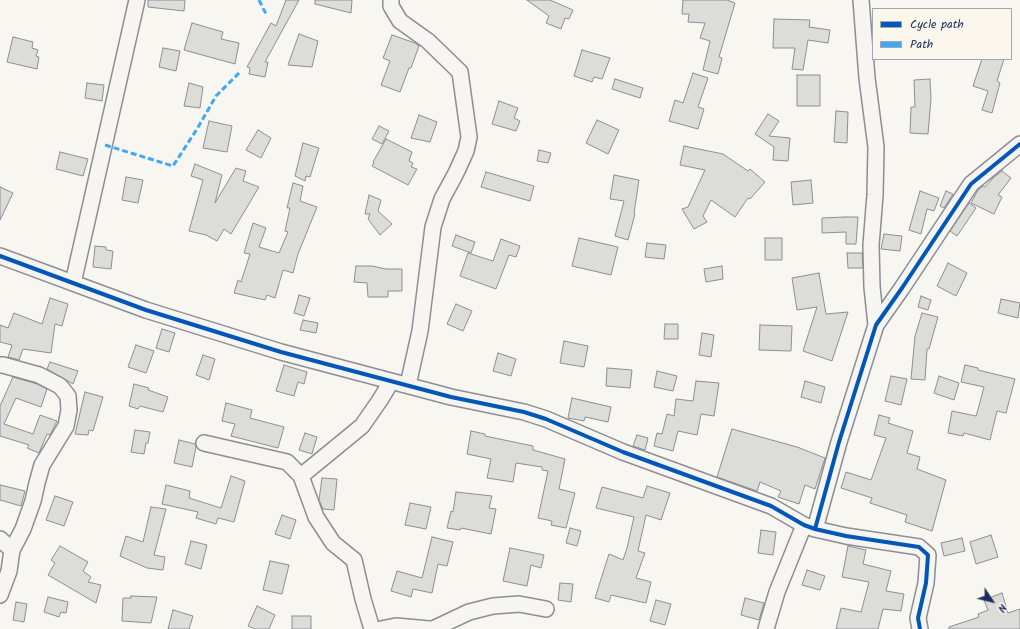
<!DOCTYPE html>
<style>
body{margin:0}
#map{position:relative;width:1020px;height:629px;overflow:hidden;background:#f8f6f0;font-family:Kalam,sans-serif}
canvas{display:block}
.legend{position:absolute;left:872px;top:8px;width:140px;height:52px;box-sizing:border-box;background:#fbf7ec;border:1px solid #a1a7b3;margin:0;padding:5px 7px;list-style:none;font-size:12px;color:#1b2f5e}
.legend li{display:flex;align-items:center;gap:8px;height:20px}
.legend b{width:20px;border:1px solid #a1a7b3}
.north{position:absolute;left:972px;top:581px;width:40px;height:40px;-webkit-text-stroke:3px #fbf7ec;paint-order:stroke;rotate:125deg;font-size:11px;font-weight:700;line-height:16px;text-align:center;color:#1b2f5e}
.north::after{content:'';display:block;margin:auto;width:14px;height:18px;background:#1b2f5e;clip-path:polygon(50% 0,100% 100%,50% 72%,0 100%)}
</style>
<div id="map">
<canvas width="1020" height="629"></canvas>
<ul class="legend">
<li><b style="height:5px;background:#0057b8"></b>Cycle path</li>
<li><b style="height:5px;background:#3fa9f5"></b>Path</li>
</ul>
<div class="north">N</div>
</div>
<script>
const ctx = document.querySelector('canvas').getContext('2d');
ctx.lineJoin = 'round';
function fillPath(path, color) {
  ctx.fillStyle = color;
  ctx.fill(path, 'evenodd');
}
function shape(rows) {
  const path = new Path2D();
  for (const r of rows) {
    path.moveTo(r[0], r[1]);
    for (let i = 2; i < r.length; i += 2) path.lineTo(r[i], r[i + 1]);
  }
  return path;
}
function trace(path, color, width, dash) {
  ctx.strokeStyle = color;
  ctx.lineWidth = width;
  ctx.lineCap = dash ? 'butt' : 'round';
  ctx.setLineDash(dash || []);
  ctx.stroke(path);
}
const building = shape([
 [148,0,185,0,184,11,148,7,148,0],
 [286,0,299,0,265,62,268,62,265,77,249,74,250,68,247,67,271,23,276,26,286,0],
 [315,0,352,0,351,13,315,4,315,0],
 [527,0,550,0,573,10,569,19,565,18,561,29,546,23,549,16,527,0],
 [683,0,727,0,735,3,719,57,722,58,718,74,703,70,710,41,700,38,705,23,688,22,689,14,682,14,683,0],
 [774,19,810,20,809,27,830,30,828,43,808,40,803,70,792,69,795,48,773,48,774,19],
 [192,23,223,32,221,39,239,43,235,64,184,50,192,23],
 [299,34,318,41,312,67,288,65,299,34],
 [392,35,415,43,419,46,411,68,409,68,400,92,381,85,390,61,383,58,392,35],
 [13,37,33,42,32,48,38,50,36,56,39,57,37,69,7,62,13,37],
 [163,48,180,51,176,71,159,67,163,48],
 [582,50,610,58,602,79,594,77,592,82,574,76,582,50],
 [982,59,1004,59,997,81,1000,83,992,113,982,110,988,91,973,86,982,59],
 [693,73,708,78,698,107,704,109,698,129,669,121,675,100,683,103,693,73],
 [797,75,820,75,820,106,797,106,797,75],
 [615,79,643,88,640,98,612,89,615,79],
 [930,79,931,99,928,134,910,133,911,107,915,107,914,80,930,79],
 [87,83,104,85,102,101,85,98,87,83],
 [189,83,203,87,200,108,184,106,189,83],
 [499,101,518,108,514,118,520,121,516,131,492,124,499,101],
 [836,111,848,112,847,143,834,142,836,111],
 [768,114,779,121,769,136,790,138,788,161,773,160,774,147,755,134,768,114],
 [419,115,437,122,430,142,411,138,419,115],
 [597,120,619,130,608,154,586,143,597,120],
 [209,121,232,126,227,152,203,148,209,121],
 [379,126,389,131,382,144,372,139,379,126],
 [258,130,271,138,261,158,246,150,258,130],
 [386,139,412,152,409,161,413,163,411,167,417,169,408,185,372,166,374,163,373,162,386,139],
 [303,143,319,148,310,177,306,176,305,181,295,176,303,143],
 [684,146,723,154,748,171,750,169,765,182,750,199,748,198,735,217,711,200,703,216,707,222,694,229,682,209,688,207,705,170,680,165,684,146],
 [539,150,551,153,548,163,537,161,539,150],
 [60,152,88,159,83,176,56,169,60,152],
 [195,164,222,175,215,203,236,168,246,171,243,181,259,187,231,234,224,229,217,241,206,235,189,231,203,180,191,176,195,164],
 [1002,171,1011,178,998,195,1002,197,994,214,971,203,978,190,983,186,985,187,993,178,1002,171],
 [486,172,534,186,530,201,481,187,486,172],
 [614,175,639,180,634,213,635,214,628,240,615,236,624,201,610,199,614,175],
 [126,177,143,180,138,203,122,200,126,177],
 [811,180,813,203,793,205,791,182,811,180],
 [293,183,303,186,300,201,317,207,298,254,293,273,283,270,275,298,267,295,265,300,234,293,238,280,241,282,250,254,244,253,253,223,266,228,259,247,279,253,288,232,285,231,290,208,287,208,293,183],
 [0,187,13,193,0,220,0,187],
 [920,191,939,198,934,211,927,209,921,234,909,230,920,191],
 [946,191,953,194,944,208,940,206,946,191],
 [369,195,381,200,378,211,392,224,380,235,368,219,370,214,365,214,369,195],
 [969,203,976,208,957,236,950,231,969,203],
 [845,217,858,217,856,244,846,244,846,232,822,233,822,218,845,217],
 [884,234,902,236,900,251,881,249,884,234],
 [456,235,475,242,471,253,452,246,456,235],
 [579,238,618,247,611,275,572,266,579,238],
 [765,238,782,238,782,260,765,260,765,238],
 [501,239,520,246,516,257,509,255,496,289,460,276,468,253,493,261,501,239],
 [647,243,666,245,664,259,645,257,647,243],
 [95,246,106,247,106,250,113,251,111,269,93,267,95,246],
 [847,253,862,253,863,268,848,268,847,253],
 [948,263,967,273,956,296,937,286,948,263],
 [356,266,372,266,386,269,402,269,402,291,388,291,388,297,368,297,367,283,354,282,356,266],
 [722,266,723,279,706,282,704,269,722,266],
 [819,273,826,314,848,312,832,361,803,351,817,307,797,310,792,278,819,273],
 [299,295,310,298,304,316,294,313,299,295],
 [921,296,931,300,928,310,918,307,921,296],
 [50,298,68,304,62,326,55,324,51,353,23,349,19,360,8,357,12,345,0,342,0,325,8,328,14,313,42,324,50,298],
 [1001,299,1020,303,1018,318,998,313,1001,299],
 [456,304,472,311,463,331,447,324,456,304],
 [922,313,938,317,929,349,927,349,925,380,911,379,915,336,922,313],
 [303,320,318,323,316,333,300,330,303,320],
 [665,324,678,324,678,339,664,339,665,324],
 [760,325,792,326,791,351,759,350,760,325],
 [162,329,175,333,169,352,156,348,162,329],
 [702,333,714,335,711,357,699,355,702,333],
 [564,341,588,346,584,367,560,363,564,341],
 [136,345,154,351,146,373,128,367,136,345],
 [498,353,516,359,511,376,493,371,498,353],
 [203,355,215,359,209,380,196,375,203,355],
 [50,362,78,371,73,384,47,369,50,362],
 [284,365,307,372,304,384,298,382,294,396,276,391,284,365],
 [965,365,978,368,978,370,1015,379,1006,413,997,411,990,440,964,433,963,436,948,433,952,411,976,416,977,413,984,387,961,382,965,365],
 [607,368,632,370,630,388,606,386,607,368],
 [657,371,677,376,673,391,654,387,657,371],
 [891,376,907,379,901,405,885,401,891,376],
 [939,376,959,383,954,400,934,393,939,376],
 [13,377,37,384,47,389,41,407,16,398,4,424,33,434,40,415,57,421,50,435,47,434,39,453,27,448,29,445,0,436,0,406,13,377],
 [696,381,719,383,714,416,701,414,697,435,678,431,673,451,654,446,657,433,662,434,667,414,674,416,676,399,693,401,696,381],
 [805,381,825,387,821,403,801,397,805,381],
 [134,384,149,388,148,390,168,397,163,412,140,406,138,409,129,406,134,384],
 [85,392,103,397,93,431,89,430,88,435,75,434,85,392],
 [572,398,611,407,608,422,585,417,584,421,568,418,572,398],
 [226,403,252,410,250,418,284,427,278,448,231,436,235,424,222,421,226,403],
 [879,415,890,418,888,423,913,431,907,453,920,457,917,469,946,480,932,531,905,522,907,515,870,503,872,498,841,488,846,472,871,480,886,438,874,435,879,415],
 [732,429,797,447,825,458,815,489,805,485,799,504,778,497,781,491,760,482,757,491,717,477,732,429],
 [135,430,150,432,148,443,146,443,144,454,131,452,135,430],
 [471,431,485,434,485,436,533,446,533,450,565,459,559,489,575,493,566,528,551,525,552,521,538,518,548,471,542,470,542,467,516,463,513,482,487,478,491,459,467,454,471,431],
 [305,433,317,437,312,454,299,450,305,433],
 [637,435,648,438,645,450,633,446,637,435],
 [179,440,195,444,196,447,192,467,174,463,179,440],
 [231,476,245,481,234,522,218,518,216,524,196,518,198,512,162,504,166,485,190,491,189,498,221,508,231,476],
 [322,478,337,479,334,510,323,509,319,500,322,478],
 [0,485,25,491,21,506,0,500,0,485],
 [647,486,670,493,661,520,646,515,638,551,645,553,636,578,651,582,646,603,611,595,609,602,595,598,609,554,623,560,627,548,634,517,596,508,602,487,643,498,647,486],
 [456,492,492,496,489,508,496,509,491,534,461,528,460,530,447,528,451,511,453,512,456,492],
 [55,496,73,502,64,526,46,520,55,496],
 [410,503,431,507,426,529,405,525,410,503],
 [151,507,166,509,154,555,165,557,163,570,147,568,120,556,126,536,143,542,151,507],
 [282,515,296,520,290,539,275,534,282,515],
 [570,528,581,531,577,546,566,543,570,528],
 [761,530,776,532,773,555,758,553,761,530],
 [991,535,998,557,976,564,970,542,991,535],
 [432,537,453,542,447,566,438,564,432,593,413,589,411,597,391,591,397,571,422,578,432,537],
 [962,538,965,551,944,556,941,543,962,538],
 [191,541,207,545,201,569,185,564,191,541],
 [60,546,88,562,83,571,91,577,88,582,101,585,96,603,48,575,55,563,51,560,60,546],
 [848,546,866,550,863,564,891,571,886,591,904,594,901,611,883,609,878,629,836,629,841,608,861,612,869,582,842,577,848,546],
 [510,548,544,555,541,568,531,565,527,586,503,581,510,548],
 [270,561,289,565,282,594,263,590,270,561],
 [807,570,825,576,820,590,802,585,807,570],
 [560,583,573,584,571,602,558,600,560,583],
 [1002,593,1008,613,1020,609,1020,629,949,629,949,627,979,617,978,614,988,610,984,600,1002,593],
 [131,596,157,597,151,623,122,621,123,598,131,598,131,596],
 [48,597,68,602,66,613,61,612,59,617,44,612,48,597],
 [745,598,764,603,759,620,741,615,745,598],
 [656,600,671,604,665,625,650,621,656,600],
 [16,602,27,604,24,622,13,620,16,602],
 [257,606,275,615,269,629,255,629,248,626,257,606],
 [173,610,193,616,189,629,168,629,173,610],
 [292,616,311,616,311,629,292,629,292,616]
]);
const street = shape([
 [391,0,391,6,400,21,428,41,460,72,469,137,466,151,456,173,442,199,433,227,420,331,408,385],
 [861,0,867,78,876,147,875,195,871,245,872,287,876,325],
 [0,256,146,310,281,352,451,397,524,412,546,419,623,452,771,506,804,525,815,529,846,536,919,547,928,555,926,583,918,618,920,629],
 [73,283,137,0],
 [0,365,3,365,39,375,60,386,68,396,69,410,66,426,42,465,37,483,33,501,23,529,12,550],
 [204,443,287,462,301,476,316,517,333,543,354,560,363,599,372,629],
 [301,476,362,426,380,400,391,382],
 [815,529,839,442,876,325,902,288,971,184,1020,144],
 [0,539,12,550,9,571,0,595],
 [381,629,396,626,429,629],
 [433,629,469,612,493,606,519,604,546,609],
 [766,629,777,592,804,525]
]);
const quiet = shape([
 [259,0,267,16],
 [105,145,173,166,197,129,216,96,239,73]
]);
const cycleway = shape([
 [0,256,146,310,281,352,451,397,524,412,546,419,623,452,771,506,804,525,815,529,846,536,919,547,928,555,926,583,918,618,920,629],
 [815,529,839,442,876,325,902,288,971,184,1020,144]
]);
fillPath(building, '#dcdcd9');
trace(building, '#8b8e94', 1);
trace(street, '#8b8e94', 18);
trace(street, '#f6f5f1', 15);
trace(quiet, '#3fa9f5', 3, [6, 3]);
trace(cycleway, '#0057b8', 4);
</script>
